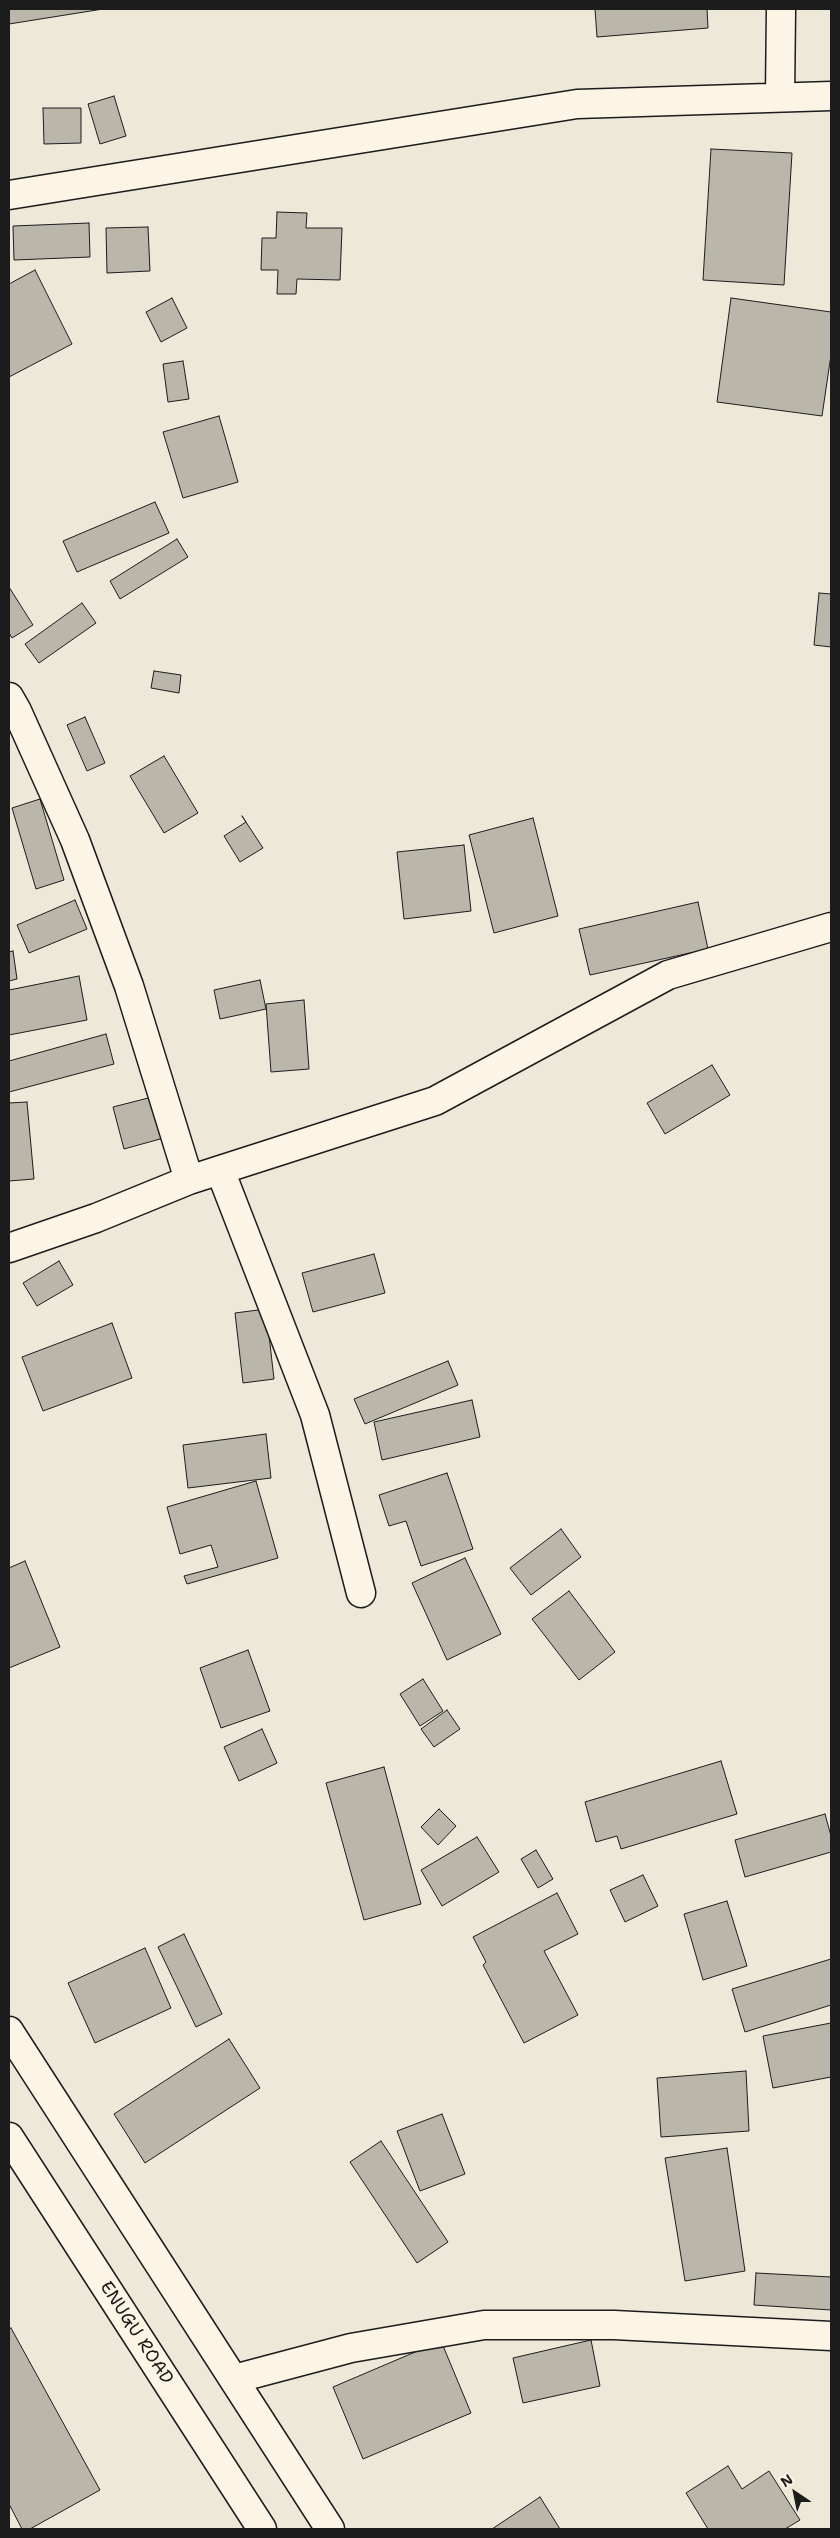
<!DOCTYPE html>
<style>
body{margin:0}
#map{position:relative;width:840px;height:2538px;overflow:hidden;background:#eee8d9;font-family:"Shantell Sans",sans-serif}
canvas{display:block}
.frame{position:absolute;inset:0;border:10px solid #1c1c1c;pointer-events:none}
.north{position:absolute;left:770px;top:2468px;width:50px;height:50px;-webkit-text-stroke:4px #fcf5e5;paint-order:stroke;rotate:326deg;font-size:14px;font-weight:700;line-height:20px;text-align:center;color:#1c1c1c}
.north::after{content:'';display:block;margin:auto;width:18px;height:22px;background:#1c1c1c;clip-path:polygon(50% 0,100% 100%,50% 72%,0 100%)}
</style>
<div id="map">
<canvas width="840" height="2538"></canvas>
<div class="frame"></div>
<div class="north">N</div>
</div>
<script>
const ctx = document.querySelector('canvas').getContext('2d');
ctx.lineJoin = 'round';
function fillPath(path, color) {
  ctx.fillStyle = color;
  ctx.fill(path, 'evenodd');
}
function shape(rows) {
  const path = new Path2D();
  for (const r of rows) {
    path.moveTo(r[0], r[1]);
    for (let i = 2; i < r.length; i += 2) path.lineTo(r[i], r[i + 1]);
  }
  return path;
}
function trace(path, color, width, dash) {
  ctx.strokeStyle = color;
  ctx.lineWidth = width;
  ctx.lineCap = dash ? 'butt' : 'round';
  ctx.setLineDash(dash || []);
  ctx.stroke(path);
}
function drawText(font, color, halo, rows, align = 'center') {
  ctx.font = font + ' "Shantell Sans",sans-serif';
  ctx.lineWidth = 4;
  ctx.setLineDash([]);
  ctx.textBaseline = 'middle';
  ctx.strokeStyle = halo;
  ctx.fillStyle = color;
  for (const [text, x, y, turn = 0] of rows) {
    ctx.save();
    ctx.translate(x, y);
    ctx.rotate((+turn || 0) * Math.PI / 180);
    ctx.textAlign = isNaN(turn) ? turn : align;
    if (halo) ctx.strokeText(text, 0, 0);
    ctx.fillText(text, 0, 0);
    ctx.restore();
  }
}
const building = shape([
 [9,9,103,9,9,24,9,9],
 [595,9,707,9,708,28,597,37,595,9],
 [114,96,126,136,100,144,88,104,114,96],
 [43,108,81,108,81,143,44,144,43,108],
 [711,149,792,153,784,285,703,280,711,149],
 [277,212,307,213,306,228,342,228,340,280,297,279,296,294,277,294,278,270,261,270,262,238,276,238,277,212],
 [89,223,90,257,14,260,13,226,89,223],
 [148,227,150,271,107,273,106,228,148,227],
 [35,270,72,344,9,377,9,284,35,270],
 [172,298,187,328,161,342,146,312,172,298],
 [731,298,831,312,831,355,822,416,717,402,731,298],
 [183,361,189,399,168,402,163,364,183,361],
 [219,416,238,482,183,498,163,432,219,416],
 [155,502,169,533,77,572,63,541,155,502],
 [177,539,188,557,120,599,110,581,177,539],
 [9,587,33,625,12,638,9,633,9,587],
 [819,593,831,594,831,647,814,645,819,593],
 [82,603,96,623,39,663,25,644,82,603],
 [154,671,181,675,179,693,151,688,154,671],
 [85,717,105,763,87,771,67,725,85,717],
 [164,756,198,813,164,833,130,776,164,756],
 [40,799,64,880,36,889,12,808,40,799],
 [242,816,263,848,240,862,224,836,246,822,242,816],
 [533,818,558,916,494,933,469,835,533,818],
 [464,845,471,911,404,919,397,852,464,845],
 [75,900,87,929,29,953,17,925,75,900],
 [698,902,708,949,590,975,579,929,698,902],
 [13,951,17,979,9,981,9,952,13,951],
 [79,976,87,1020,9,1035,9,990,79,976],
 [260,980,266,1009,220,1019,214,990,260,980],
 [304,1000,309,1069,271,1072,266,1004,304,1000],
 [106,1034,114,1064,9,1092,9,1061,106,1034],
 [712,1065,730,1095,665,1134,647,1103,712,1065],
 [160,1095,171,1136,124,1149,113,1107,160,1095],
 [27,1102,34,1179,9,1181,9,1103,27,1102],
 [374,1254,385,1293,313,1312,302,1273,374,1254],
 [59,1261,73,1285,37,1306,23,1283,59,1261],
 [266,1309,274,1379,243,1383,235,1313,266,1309],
 [112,1323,132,1378,43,1411,22,1357,112,1323],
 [448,1361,458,1385,365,1424,354,1399,448,1361],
 [472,1400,480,1437,382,1460,374,1422,472,1400],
 [266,1434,271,1478,188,1488,183,1445,266,1434],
 [447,1473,473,1549,421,1566,406,1521,389,1526,379,1495,447,1473],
 [256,1481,278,1558,187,1584,184,1576,218,1567,211,1545,180,1554,167,1507,256,1481],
 [561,1529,581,1557,531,1595,510,1568,561,1529],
 [465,1558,501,1634,447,1660,412,1583,465,1558],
 [25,1561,60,1647,9,1668,9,1568,25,1561],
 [569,1591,615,1652,579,1680,532,1619,569,1591],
 [248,1650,270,1711,221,1728,200,1668,248,1650],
 [423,1679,443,1711,420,1726,400,1694,423,1679],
 [447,1710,460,1729,434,1747,421,1729,447,1710],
 [262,1729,277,1763,239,1781,224,1747,262,1729],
 [721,1761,737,1814,621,1849,617,1836,596,1842,585,1802,721,1761],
 [384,1767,421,1904,364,1920,326,1783,384,1767],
 [439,1809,456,1826,438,1845,421,1827,439,1809],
 [825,1814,831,1836,831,1852,745,1877,735,1840,825,1814],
 [477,1837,499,1872,442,1906,421,1870,477,1837],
 [536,1850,553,1879,538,1888,521,1859,536,1850],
 [643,1875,658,1906,625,1922,610,1890,643,1875],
 [557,1893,578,1934,544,1951,578,2015,524,2043,483,1965,486,1962,473,1937,557,1893],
 [727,1901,747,1966,703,1980,684,1914,727,1901],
 [184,1934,222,2014,196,2027,158,1947,184,1934],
 [145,1948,171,2008,95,2043,68,1983,145,1948],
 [831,1959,831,2005,745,2032,732,1989,831,1959],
 [831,2023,831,2077,773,2088,763,2036,831,2023],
 [229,2039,260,2088,145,2163,114,2114,229,2039],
 [746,2071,749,2131,661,2137,657,2078,746,2071],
 [442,2114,465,2174,420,2191,397,2131,442,2114],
 [381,2141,448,2242,417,2263,350,2162,381,2141],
 [727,2148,745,2271,685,2281,665,2158,727,2148],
 [756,2273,831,2277,831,2310,754,2305,756,2273],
 [11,2328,100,2490,30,2529,22,2529,9,2504,9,2329,11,2328],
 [591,2340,600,2386,523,2403,513,2358,591,2340],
 [441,2341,471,2413,363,2459,333,2387,441,2341],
 [728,2466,742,2489,769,2471,800,2520,785,2529,708,2529,686,2493,728,2466],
 [540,2497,560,2529,492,2529,540,2497]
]);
const minor = shape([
 [780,97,781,9],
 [9,195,577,104,831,96],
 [9,697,17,711,75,840,129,986,189,1180],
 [220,1170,315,1415,361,1593],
 [9,1248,96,1218,189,1180,435,1101,668,975,831,927],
 [234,2379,351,2348,484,2325,614,2325,831,2336]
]);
const primary = shape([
 [9,2031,330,2529],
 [9,2137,262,2529]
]);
const streetNames = [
 ["ENUGU ROAD",136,2333,57]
];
fillPath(building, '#bab6aa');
trace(building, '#1c1c1c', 1);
trace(minor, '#1c1c1c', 31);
trace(primary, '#1c1c1c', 31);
trace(minor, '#fcf5e5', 28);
trace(primary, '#fcf5e5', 28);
drawText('18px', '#1c1c1c', '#fcf5e5', streetNames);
</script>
